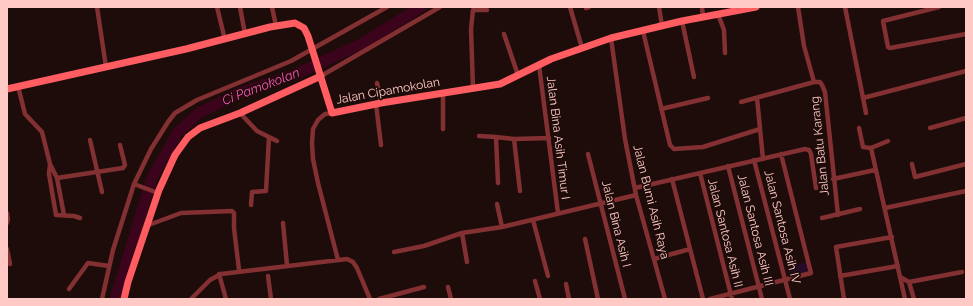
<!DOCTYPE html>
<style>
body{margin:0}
#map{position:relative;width:973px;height:306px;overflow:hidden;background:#1e0c0a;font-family:Raleway,sans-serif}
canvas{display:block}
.frame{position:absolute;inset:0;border:8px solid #ffcac6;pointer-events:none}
</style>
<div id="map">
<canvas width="973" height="306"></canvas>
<div class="frame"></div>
</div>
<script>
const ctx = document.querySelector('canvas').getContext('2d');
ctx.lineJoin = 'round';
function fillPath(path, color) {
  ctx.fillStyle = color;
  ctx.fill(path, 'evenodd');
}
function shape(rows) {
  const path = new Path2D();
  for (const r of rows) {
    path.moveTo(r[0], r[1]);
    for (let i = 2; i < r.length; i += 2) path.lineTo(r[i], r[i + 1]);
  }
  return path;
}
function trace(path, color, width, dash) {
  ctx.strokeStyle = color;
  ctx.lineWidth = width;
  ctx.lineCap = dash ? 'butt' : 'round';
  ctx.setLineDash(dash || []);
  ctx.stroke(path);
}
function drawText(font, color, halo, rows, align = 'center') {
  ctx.font = font + ' Raleway,sans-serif';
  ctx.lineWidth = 3.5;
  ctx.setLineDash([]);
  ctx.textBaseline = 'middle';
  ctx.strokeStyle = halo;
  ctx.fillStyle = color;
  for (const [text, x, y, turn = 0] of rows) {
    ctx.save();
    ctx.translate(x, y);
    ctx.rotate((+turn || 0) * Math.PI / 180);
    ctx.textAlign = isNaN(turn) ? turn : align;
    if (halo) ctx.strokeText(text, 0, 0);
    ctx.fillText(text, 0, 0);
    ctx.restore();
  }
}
const green = shape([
 [807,262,810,272,790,277,787,267]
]);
const river = shape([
 [115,299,152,178,178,132,199,113,239,93,294,75,361,44,421,7]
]);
const street = shape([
 [97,7,106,67],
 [217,7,225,40],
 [240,7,245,34],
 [272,7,276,26],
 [570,7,582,48],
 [659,7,662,26],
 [702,7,703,17],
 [798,7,804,46,814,82],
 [845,7,866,113],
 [939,7,883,21,888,47,890,48,966,34],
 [586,8,589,7],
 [718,14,724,30,725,53],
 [682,21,694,77],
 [643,31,670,145,674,149,703,147,760,129],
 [504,34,518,75],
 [611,38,625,139,636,195,665,299],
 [539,65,558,213],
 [321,76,440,7],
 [377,83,381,103],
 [18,86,25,114,42,132,50,164,57,178,64,215],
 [473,88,471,29,473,10,487,10],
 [757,98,763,159],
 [863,98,966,71],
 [741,102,814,82,820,82,822,85,825,92,838,215],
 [376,104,381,145],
 [661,109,708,98],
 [240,113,257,131,269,137,266,191,252,192,251,205],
 [332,113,325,114,318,120,313,129,312,143,313,159,318,183,338,260],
 [859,128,863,147,871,148],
 [930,128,966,118],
 [443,129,443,93],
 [479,136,496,137],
 [269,137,277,141],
 [514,139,520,191],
 [90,140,102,192],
 [888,141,871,148,900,277,909,282,914,299],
 [588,154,625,299],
 [754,160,790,299],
 [50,164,49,174,56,215,74,216,80,218],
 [912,164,915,177,966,164],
 [728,166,762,299],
 [700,173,732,299],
 [57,178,123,168,125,165,120,145],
 [672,179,703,299],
 [833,179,875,170],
 [498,183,496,137,514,139,549,138],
 [134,184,158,193],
 [635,188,805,149,809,150,811,154,816,188],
 [497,204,502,227],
 [885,208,966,191],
 [7,213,8,219,7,223],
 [822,218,860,209],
 [533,220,548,276],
 [283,223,287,265],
 [146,226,181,213,232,211,234,213,234,228,239,270],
 [462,233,467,262],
 [585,239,598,299],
 [7,249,10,264],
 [394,252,424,246,462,233,502,227,636,195],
 [654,259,690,249],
 [219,274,226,299],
 [268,276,271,299],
 [840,276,898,266],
 [900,277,905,299],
 [535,281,540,299],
 [909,282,962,272],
 [566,284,569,299],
 [448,287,451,299],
 [69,289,88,263,109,266],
 [102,299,113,250,134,184,151,149,168,122,175,113,197,100,291,61,387,7],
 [191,299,210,280,221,274,347,259,353,262,357,268,370,299],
 [379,299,424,287],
 [710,299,811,273,781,154],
 [844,299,836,247,892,237]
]);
const secondary = shape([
 [7,89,186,49,270,27,295,23,304,28,308,36,332,113,381,103,500,84,551,59,611,38,682,21,756,7],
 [124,299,128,282,159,190,175,155,188,137,200,128,240,113,321,76]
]);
const streetNames = [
 ["Jalan Cipamokolan",388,91,-10],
 ["Jalan Bina Asih Timur I",558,138,83],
 ["Jalan Batu Karang",820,146,-96],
 ["Jalan Bumi Asih Raya",651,202,76],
 ["Jalan Bina Asih I",616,224,76],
 ["Jalan Santosa Asih IV",782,227,76],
 ["Jalan Santosa Asih III",755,230,76],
 ["Jalan Santosa Asih II",725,233,76]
];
const waterNames = [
 ["Ci Pamokolan",261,87,-21]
];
fillPath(green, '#260c28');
trace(river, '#3c041c', 11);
trace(street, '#823031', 4.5);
trace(secondary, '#ff5d62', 7);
drawText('12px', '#ffcac6', '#1e0c0a', streetNames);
drawText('italic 13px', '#ff54b9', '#1e0c0a', waterNames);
</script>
